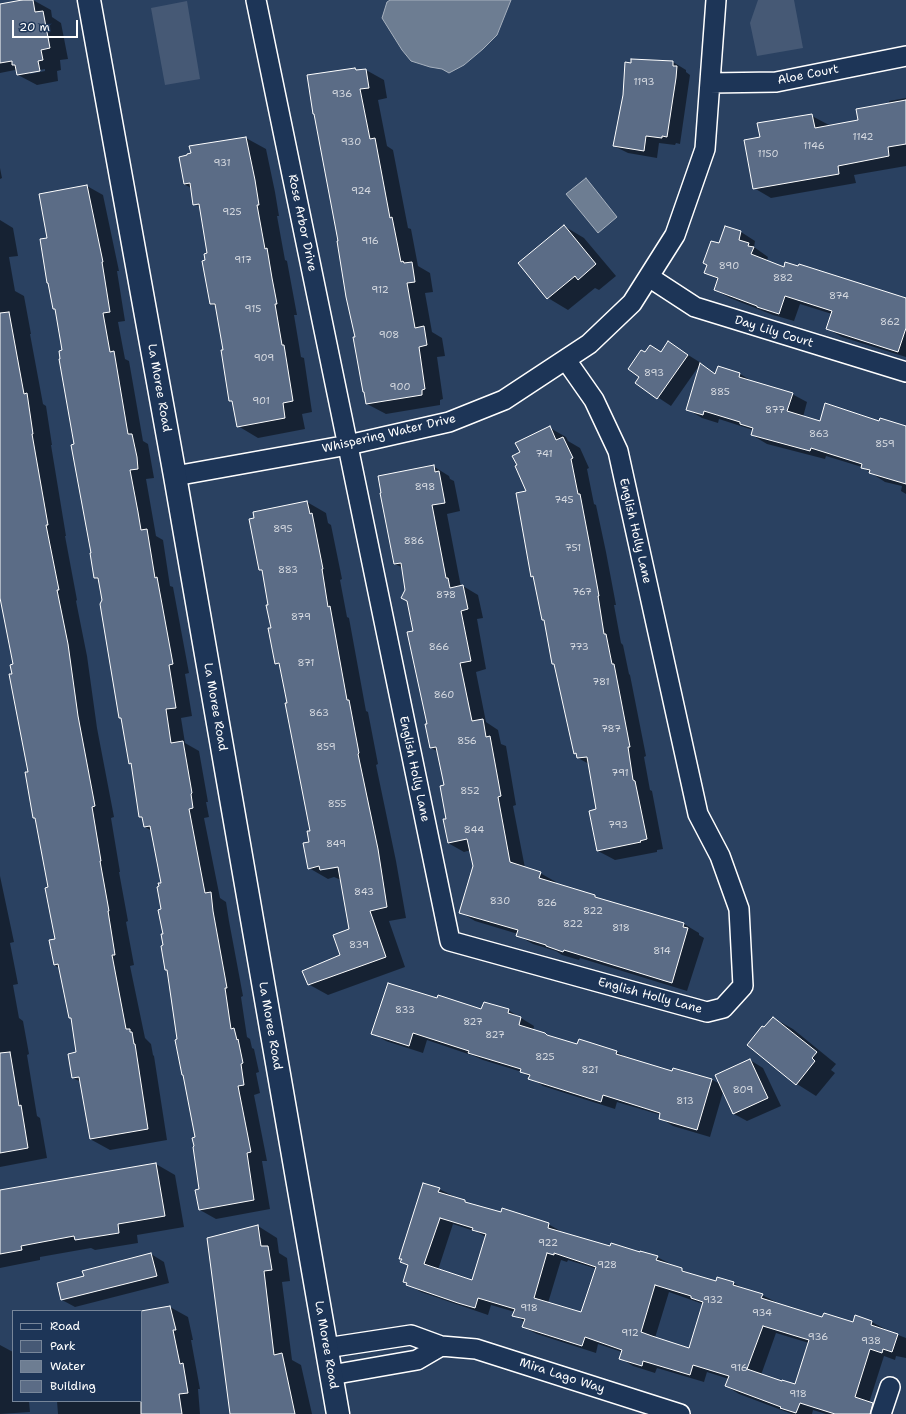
<!DOCTYPE html>
<style>
body{margin:0}
#map{position:relative;width:906px;height:1414px;overflow:hidden;background:#2a4161;font-family:"Shantell Sans",sans-serif}
canvas{display:block}
.legend{position:absolute;left:12px;top:1310px;width:130px;height:92px;box-sizing:border-box;background:#1d3557;border:1px solid #77869a;margin:0;padding:5px 7px;list-style:none;font-size:12px;color:#fff}
.legend li{display:flex;align-items:center;gap:8px;height:20px}
.legend b{width:20px;border:1px solid #77869a}
.scale{position:absolute;left:12px;top:20px;width:66px;height:18px;box-sizing:border-box;border:2px solid #fff;border-top:0;padding-left:5px;font-size:12px;line-height:14px;white-space:nowrap;color:#fff;-webkit-text-stroke:3px #1d3557;paint-order:stroke}
</style>
<div id="map">
<canvas width="906" height="1414"></canvas>
<ul class="legend">
<li><b style="height:5px;background:#1d3557"></b>Road</li>
<li><b style="height:11px;background:#465975"></b>Park</li>
<li><b style="height:11px;background:#6d7d92"></b>Water</li>
<li><b style="height:11px;background:#5b6c86"></b>Building</li>
</ul>
<div class="scale">20 m</div>
</div>
<script>
const ctx = document.querySelector('canvas').getContext('2d');
ctx.lineJoin = 'round';
function fillPath(path, color) {
  ctx.fillStyle = color;
  ctx.fill(path, 'evenodd');
}
function shape(rows) {
  const path = new Path2D();
  for (const r of rows) {
    path.moveTo(r[0], r[1]);
    for (let i = 2; i < r.length; i += 2) path.lineTo(r[i], r[i + 1]);
  }
  return path;
}
function trace(path, color, width, dash) {
  ctx.strokeStyle = color;
  ctx.lineWidth = width;
  ctx.lineCap = dash ? 'butt' : 'round';
  ctx.setLineDash(dash || []);
  ctx.stroke(path);
}
function drawText(font, color, halo, rows, align = 'center') {
  ctx.font = font + ' "Shantell Sans",sans-serif';
  ctx.lineWidth = 3;
  ctx.setLineDash([]);
  ctx.textBaseline = 'middle';
  ctx.strokeStyle = halo;
  ctx.fillStyle = color;
  for (const [text, x, y, turn = 0] of rows) {
    ctx.save();
    ctx.translate(x, y);
    ctx.rotate((+turn || 0) * Math.PI / 180);
    ctx.textAlign = isNaN(turn) ? turn : align;
    if (halo) ctx.strokeText(text, 0, 0);
    ctx.fillText(text, 0, 0);
    ctx.restore();
  }
}
const green = shape([
 [758,0,794,0,803,48,757,56,750,23],
 [187,1,200,79,165,85,151,8]
]);
const water = shape([
 [390,0,511,0,497,35,483,49,464,65,449,73,442,69,430,67,411,61,402,50,382,18,387,2,390,0],
 [586,178,617,217,598,233,566,194,586,178]
]);
const shadow = shape([
 [28,0,33,0,51,10,52,17,61,23,68,59,60,60,61,70,57,71,58,81,37,85,18,75,18,72,15,70,0,73,0,5],
 [45,69,45,71,30,74,30,72],
 [673,62,686,70,686,72,690,75,680,144,676,143,675,145,659,143,657,158,628,153,614,146],
 [355,69,359,71,366,70,384,80,387,98,378,100,387,146,393,150,408,228,411,229,418,266,430,273,433,292,425,293,432,332,442,338,445,356,437,357,443,399,440,400,440,405,386,414,367,404,356,337],
 [906,98,906,166,854,175,856,183,771,198,754,188,761,138,812,116,829,125,859,121,890,104,889,101],
 [246,138,266,149,275,192,279,216,277,216,285,260,287,261,297,315,294,315,301,357,304,358,312,412,302,414,305,429,258,438,238,426,233,402,230,401,224,350,217,307,211,304,207,261,208,254,200,207,194,204,191,188,184,184],
 [0,168,2,178,0,179],
 [87,186,103,195,119,271,117,271,125,321,118,322,125,359,129,361,143,441,148,444,154,478,146,479,156,536,163,540,170,586,173,587,189,673,185,674,192,716,181,718,185,743,199,751,208,802,206,802,209,817,204,818,220,898,226,902,229,921,243,996,241,997,247,1037,250,1039,252,1048,254,1049,259,1072,256,1073,260,1093,254,1095,267,1161,262,1161,270,1209,216,1219,200,1210,200,1190,196,1138,178,1040,168,971,166,970,162,910,162,884,152,831,145,827,144,819,140,817,132,764,130,763,99,580,95,578,75,445,63,351,56,310,54,309,48,239],
 [0,220,13,228,18,256,9,257,15,291,24,296,31,334,30,334,43,404,46,406,52,445,51,445,66,536,65,536,77,600,76,601,87,656,97,728,114,817,111,818,120,872,119,872,128,921,126,922,134,965,130,966,145,1038,151,1044,153,1055,154,1056,167,1140,110,1150,90,1139,81,1082,73,1078,77,1053,72,1019,70,1018,59,968,54,965,56,940,37,819,34,818,29,772,13,675,14,665,0,587],
 [564,226,584,238,616,276,599,290,595,288,568,310,548,298,519,263],
 [726,227,741,232,755,241,754,247,768,257,767,260,785,268,906,299,906,357,842,337,828,329,832,314,800,304,794,321,773,315,730,298,715,290,719,280,705,272,719,245],
 [669,343,701,363,671,406,636,383,640,377,645,353,662,353],
 [700,365,716,374,718,367,740,374,755,383,792,394,807,402,803,417,820,422,880,422,906,428,906,494,901,491,902,486,885,482,862,467,826,456,825,459,767,444,752,435,753,430,750,429,719,419,718,423,702,418,687,409],
 [550,428,566,437,568,441,580,448,589,468,587,469,594,504,596,505,606,552,616,605,614,605,621,643,623,645,629,674,630,675,646,756,644,757,650,790,652,791,663,849,657,850,657,852,615,860,598,851,597,810,589,764,578,758,578,755,575,753,545,621,543,620,534,578,532,576,527,492,518,466,521,453],
 [433,466,449,476,450,479,454,481,460,511,447,514,461,587,463,586,478,595,483,618,477,619,486,669,476,672,486,722,498,730,501,744,506,746,516,805,513,806,525,868,540,873,556,882,556,884,595,896,601,900,684,924,699,933,699,935,704,938,687,991,580,958,579,960,562,955,556,951,533,944,517,935,518,934,475,921,460,912,474,866,471,850,464,852,448,843,445,786,438,752,430,747,429,725,414,631,403,568,395,564],
 [307,502,326,513,328,523,331,525,342,579,340,580,347,617,349,618,366,711,368,712,378,764,376,765,396,861,406,918,389,921,405,967,328,995,308,984,342,956,350,930,341,880,334,877,328,879,309,868,311,832,281,666,276,663,270,605,263,572,260,570],
 [343,865,343,867,324,870,324,868],
 [0,876,14,942,10,943,18,984,13,985,19,1018,23,1021,29,1054,27,1055,37,1116,40,1118,47,1158,0,1167],
 [438,1000,482,1010,508,1010,534,1026,533,1030,545,1034,552,1038,578,1045,579,1040,617,1052,629,1059,672,1072,711,1079,720,1084,750,1060,763,1068,781,1106,747,1121,734,1114,723,1092,710,1137,673,1126,660,1118,661,1115,617,1102,615,1109,543,1086,522,1072,483,1060,474,1056,427,1040,423,1053,386,1041,372,1033],
 [773,1018,793,1029,836,1064,831,1070,835,1073,816,1096,797,1084,765,1029],
 [156,1164,175,1175,184,1227,137,1235,138,1243,95,1250,91,1248,40,1257,40,1260,0,1268,0,1191],
 [439,1189,471,1205,548,1224,562,1232,561,1233,610,1248,657,1257,692,1275,716,1282,717,1279,734,1283,744,1289,762,1295,776,1302,775,1303,823,1318,853,1323,872,1322,885,1329,885,1330,906,1338,906,1358,896,1356,895,1360,884,1356,869,1403,879,1409,878,1414,826,1414,813,1410,812,1414,792,1414,739,1394,726,1386,729,1379,707,1372,704,1382,657,1368,655,1373,633,1366,620,1358,622,1352,598,1344,596,1353,537,1334,523,1327,525,1322,514,1315,515,1312,491,1305,488,1315,421,1292,404,1282,409,1266,402,1262],
 [453,1224,477,1232,486,1237,473,1282,438,1270],
 [561,1260,567,1262,568,1260,597,1269,581,1313,548,1303],
 [669,1292,703,1304,690,1349,655,1338],
 [776,1333,809,1343,796,1386,761,1375],
 [258,1226,277,1238,279,1253,287,1258,290,1281,282,1282,292,1360,301,1365,312,1414,230,1414],
 [151,1254,164,1262,169,1283,75,1307,62,1300,85,1277],
 [170,1307,188,1317,193,1340,191,1340,200,1389,198,1389,200,1414,58,1414,57,1401,141,1401,141,1312],
 [0,1345,13,1352,13,1401,29,1401,30,1412,0,1414]
]);
const building = shape([
 [22,0,33,0,35,12,43,11,50,48,41,50,43,60,38,61,40,71,17,75,15,65,12,65,12,61,0,63,0,4,22,0],
 [631,59,673,61,673,66,677,66,676,78,667,137,662,136,662,138,646,136,644,151,613,146,623,95,625,62,631,63,631,59],
 [355,68,356,70,366,69,369,88,360,89,370,139,375,138,390,218,392,217,401,262,403,261,404,263,412,262,415,282,407,283,415,328,424,326,427,345,419,347,425,389,422,390,422,395,366,404,364,392,363,392,353,337,355,337,346,297,337,241,338,241,314,114,313,114,307,75,355,68],
 [906,100,906,144,888,147,889,156,838,166,839,174,753,189,744,140,760,137,757,123,812,114,815,128,858,120,856,109,906,100],
 [246,137,255,180,259,205,257,205,265,249,267,248,272,278,277,304,275,304,282,345,284,345,293,401,283,403,285,418,237,427,232,401,229,401,221,350,223,350,215,304,210,304,202,261,205,260,204,254,207,253,199,204,193,205,190,183,184,184,179,157,187,155,187,154,191,153,189,146,246,137],
 [87,185,103,262,102,262,110,312,103,313,110,352,114,351,128,434,132,434,137,457,138,469,130,470,138,512,141,530,147,529,155,578,157,577,173,664,169,665,176,708,166,709,171,743,183,741,192,793,191,794,193,808,189,809,205,893,211,892,213,911,227,988,225,988,231,1029,234,1028,237,1040,238,1039,243,1063,241,1064,244,1085,238,1086,251,1152,247,1153,254,1200,199,1210,195,1190,199,1189,193,1147,194,1146,192,1138,195,1137,183,1075,182,1075,175,1040,177,1039,167,970,165,970,161,946,163,945,161,934,163,934,158,910,161,909,157,887,159,886,158,883,161,883,150,826,144,827,142,817,139,817,131,763,129,764,121,718,119,718,100,604,102,600,98,578,94,578,90,553,91,553,71,445,74,444,59,359,60,359,59,351,62,350,55,309,53,309,48,283,47,283,40,239,47,238,39,194,87,185],
 [564,225,596,264,578,280,575,276,547,299,518,263,564,225],
 [725,226,741,231,739,240,749,243,748,246,754,247,751,254,784,267,785,262,798,266,799,264,906,298,906,328,898,352,826,329,832,311,785,296,779,314,757,307,757,306,714,290,718,278,704,273,707,265,703,263,711,241,719,243,725,226],
 [9,312,24,394,27,393,33,434,32,434,48,525,46,525,59,590,57,590,68,644,78,716,95,806,92,807,101,861,100,861,109,911,108,911,115,955,112,955,126,1029,130,1029,130,1032,132,1032,134,1044,135,1044,148,1129,90,1139,79,1077,72,1078,68,1054,76,1052,71,1018,69,1018,58,964,54,965,49,940,55,939,45,888,48,887,35,818,33,818,25,772,28,772,9,674,12,674,10,665,13,664,0,598,0,313,9,312],
 [668,341,688,355,657,399,635,383,639,377,628,369,641,350,645,352,650,345,661,352,668,341],
 [700,363,715,374,718,366,740,373,739,377,793,393,787,411,820,421,825,403,879,421,880,418,906,426,906,484,869,473,870,470,861,468,862,464,811,448,810,451,751,435,753,428,740,424,740,422,704,411,703,415,686,410,700,363],
 [550,426,556,440,563,437,573,458,571,459,578,494,580,494,589,541,599,596,598,596,604,634,606,634,612,664,614,664,630,747,628,747,633,780,635,781,647,839,640,841,641,842,597,851,589,811,596,809,587,757,577,758,576,753,574,754,554,664,552,664,544,620,542,620,533,576,531,577,516,493,526,491,515,466,517,465,512,456,520,452,515,443,550,426],
 [434,465,435,472,439,471,445,503,432,505,446,578,448,578,450,588,463,585,468,609,461,611,471,661,460,663,472,721,483,719,486,737,490,736,501,796,498,797,510,862,541,872,539,878,595,895,595,897,684,923,683,927,688,928,672,983,564,950,563,952,546,946,546,945,516,936,518,930,459,913,473,866,467,839,448,843,443,819,446,819,440,786,444,785,436,747,430,748,425,724,427,724,407,632,413,631,407,601,401,598,405,590,401,563,394,564,380,493,381,493,378,476,434,465],
 [307,501,310,514,312,513,323,569,322,569,328,607,330,606,347,700,349,700,359,753,358,754,378,849,387,907,370,911,386,957,308,985,302,971,340,955,333,935,349,929,338,867,320,870,319,866,308,869,303,843,309,842,307,831,310,831,285,703,287,703,279,663,275,664,268,628,271,628,266,605,268,605,262,570,259,570,249,519,254,518,253,512,307,501],
 [388,983,437,998,438,995,481,1009,484,1002,509,1009,508,1013,521,1017,519,1025,545,1033,547,1035,577,1044,579,1039,617,1051,616,1054,672,1071,673,1068,712,1079,697,1130,659,1119,660,1113,603,1095,601,1102,528,1079,530,1075,520,1072,521,1069,468,1053,469,1051,413,1033,409,1046,371,1034,388,983],
 [773,1017,817,1052,812,1058,815,1061,796,1085,747,1045,762,1026,764,1027,773,1017],
 [10,1052,19,1106,21,1105,28,1148,0,1153,0,1053,10,1052],
 [750,1059,768,1098,733,1114,715,1075,750,1059],
 [156,1163,165,1216,118,1224,119,1233,75,1240,74,1236,21,1246,22,1250,0,1254,0,1190,156,1163],
 [423,1183,440,1188,438,1192,465,1200,465,1202,501,1212,502,1208,549,1223,548,1228,610,1246,611,1243,640,1252,640,1251,658,1256,656,1260,682,1268,682,1271,716,1281,717,1277,734,1282,733,1285,763,1294,761,1298,822,1317,824,1313,853,1322,855,1315,872,1321,871,1325,898,1334,892,1352,883,1349,882,1353,870,1349,855,1397,873,1403,870,1414,835,1414,800,1403,796,1413,780,1408,781,1407,725,1386,729,1376,693,1365,690,1375,643,1361,642,1366,619,1359,622,1350,585,1337,582,1346,522,1327,525,1319,512,1316,515,1309,478,1298,475,1308,458,1303,406,1285,407,1283,403,1282,408,1265,400,1262,402,1259,399,1259,423,1183],
 [440,1218,473,1228,472,1230,486,1234,472,1280,424,1264,440,1218],
 [547,1253,554,1255,554,1253,596,1267,581,1312,534,1298,547,1253],
 [655,1285,691,1296,691,1298,703,1302,689,1348,652,1336,641,1332,655,1285],
 [763,1326,809,1340,795,1384,782,1380,782,1381,747,1369,763,1326],
 [258,1225,261,1246,268,1246,272,1270,264,1271,274,1355,282,1353,295,1414,230,1414,207,1238,258,1225],
 [151,1253,157,1276,61,1300,57,1283,84,1276,82,1271,151,1253],
 [170,1306,176,1330,173,1330,180,1364,183,1363,188,1393,179,1394,182,1414,141,1414,141,1311,170,1306]
]);
const minor = shape([
 [256,0,450,941,707,1012,723,1008,743,986,739,909,720,856,698,814,618,451,594,400,566,360],
 [710,83,776,82,906,56],
 [649,277,695,307,906,372],
 [175,476,348,445,449,422,504,400,589,344,632,303,675,235,705,149,716,0],
 [441,1346,476,1349,680,1414],
 [326,1348,411,1335,441,1346,417,1360,331,1375],
 [881,1414,890,1387]
]);
const tertiary = shape([
 [89,0,175,476,338,1414]
]);
const numberNames = [
 ["1193",644,82],
 ["936",342,94],
 ["1142",863,137],
 ["930",351,142],
 ["1146",814,146],
 ["1150",768,154],
 ["931",222,163],
 ["924",361,191],
 ["925",232,212],
 ["916",370,241],
 ["917",243,260],
 ["890",729,266],
 ["882",783,278],
 ["912",380,290],
 ["874",839,296],
 ["915",253,309],
 ["862",890,322],
 ["908",389,335],
 ["909",264,358],
 ["893",654,373],
 ["900",400,387],
 ["885",720,392],
 ["901",261,401],
 ["877",775,410],
 ["863",819,434],
 ["859",885,444],
 ["741",544,454],
 ["898",425,487],
 ["745",564,500],
 ["895",283,529],
 ["886",414,541],
 ["751",573,548],
 ["883",288,570],
 ["767",582,592],
 ["878",446,595],
 ["879",301,617],
 ["866",439,647],
 ["773",579,647],
 ["871",306,663],
 ["781",601,682],
 ["860",444,695],
 ["863",319,713],
 ["787",611,729],
 ["856",467,741],
 ["859",326,747],
 ["791",620,773],
 ["852",470,791],
 ["855",337,804],
 ["793",618,825],
 ["844",474,830],
 ["849",336,844],
 ["843",364,892],
 ["830",500,901],
 ["826",547,903],
 ["822",593,911],
 ["822",573,924],
 ["818",621,928],
 ["839",359,945],
 ["814",662,951],
 ["833",405,1010],
 ["827",473,1022],
 ["827",495,1035],
 ["825",545,1057],
 ["821",590,1070],
 ["809",743,1090],
 ["813",685,1101],
 ["922",548,1243],
 ["928",607,1265],
 ["932",713,1300],
 ["918",529,1308],
 ["934",762,1313],
 ["912",630,1333],
 ["936",818,1337],
 ["938",871,1341],
 ["916",739,1368],
 ["918",798,1394]
];
const streetNames = [
 ["Aloe Court",808,75,-11],
 ["Rose Arbor Drive",302,223,78],
 ["Day Lily Court",774,332,17],
 ["La Moree Road",159,388,80],
 ["Whispering Water Drive",389,434,-13],
 ["English Holly Lane",635,531,77],
 ["La Moree Road",215,707,80],
 ["English Holly Lane",414,769,78],
 ["English Holly Lane",650,996,15],
 ["La Moree Road",270,1026,80],
 ["La Moree Road",326,1345,80],
 ["Mira Lago Way",562,1376,18]
];
fillPath(green, '#465975');
fillPath(water, '#6d7d92');
trace(water, '#a7b1be', 1);
fillPath(shadow, '#0007');
fillPath(building, '#5b6c86');
trace(building, '#fff', 1);
trace(minor, '#fff', 22);
trace(tertiary, '#fff', 25);
trace(minor, '#1d3557', 19);
trace(tertiary, '#1d3557', 22);
drawText('10px', '#d6dae1', null, numberNames);
drawText('12px', '#fff', '#1d3557', streetNames);
</script>
